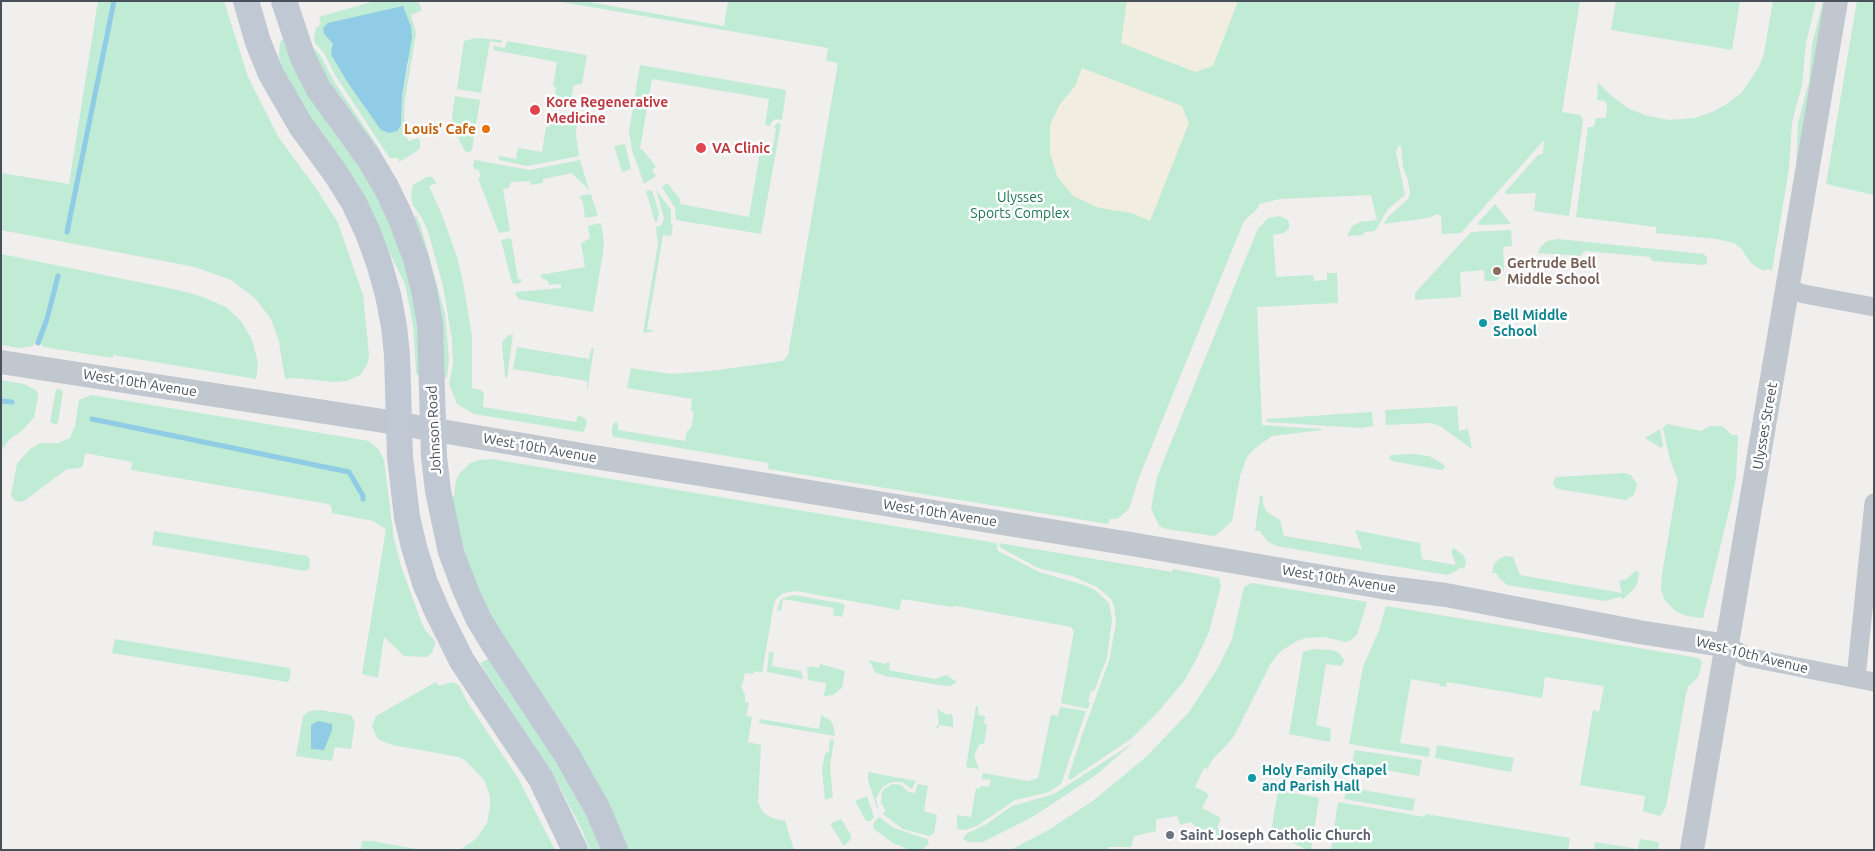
<!DOCTYPE html>
<style>
body{margin:0}
#map{position:relative;width:1875px;height:851px;overflow:hidden;background:#f1eeee;font-family:Ubuntu,sans-serif}
canvas{display:block}
.frame{position:absolute;inset:0;border:2px solid #48505a;pointer-events:none}
</style>
<div id="map">
<canvas width="1875" height="851"></canvas>
<div class="frame"></div>
</div>
<script>
const ctx = document.querySelector('canvas').getContext('2d');
ctx.lineJoin = 'round';
function fillPath(path, color) {
  ctx.fillStyle = color;
  ctx.fill(path, 'evenodd');
}
function shape(rows) {
  const path = new Path2D();
  for (const r of rows) {
    path.moveTo(r[0], r[1]);
    for (let i = 2; i < r.length; i += 2) path.lineTo(r[i], r[i + 1]);
  }
  return path;
}
function trace(path, color, width, dash) {
  ctx.strokeStyle = color;
  ctx.lineWidth = width;
  ctx.lineCap = dash ? 'butt' : 'round';
  ctx.setLineDash(dash || []);
  ctx.stroke(path);
}
function drawText(font, color, halo, rows, align = 'center') {
  ctx.font = font + ' Ubuntu,sans-serif';
  ctx.lineWidth = 5;
  ctx.setLineDash([]);
  ctx.textBaseline = 'middle';
  ctx.strokeStyle = halo;
  ctx.fillStyle = color;
  for (const [text, x, y, turn = 0] of rows) {
    ctx.save();
    ctx.translate(x, y);
    ctx.rotate((+turn || 0) * Math.PI / 180);
    ctx.textAlign = isNaN(turn) ? turn : align;
    if (halo) ctx.strokeText(text, 0, 0);
    ctx.fillText(text, 0, 0);
    ctx.restore();
  }
}
const green = shape([
 [98,1,224,1,248,77,279,138,316,188,338,223,363,295,369,355,367,365,360,375,347,381,334,382,294,378,285,379,279,342,271,319,255,298,231,280,195,267,1,230,1,173,69,184],
 [375,1,418,1,422,10,411,15,416,33,405,99,404,116,408,141,418,138,420,140,420,147,417,151,399,162,398,158,390,158,385,151,335,75,324,53,315,43,314,38,316,28,321,24,319,17],
 [324,34,409,60,402,96,401,125,331,50,333,44],
 [556,1,584,1,724,26,728,1,1580,1,1562,112,1581,115,1583,121,1569,216,1534,211,1536,193,1506,194,1505,192,1538,155,1543,154,1544,140,1461,233,1442,234,1441,216,1437,214,1428,218,1384,224,1388,217,1408,199,1410,193,1408,180,1403,167,1401,146,1398,146,1396,152,1405,195,1388,209,1375,231,1365,232,1363,235,1347,236,1352,226,1360,222,1377,220,1371,195,1280,199,1259,204,1259,207,1244,221,1157,433,1138,480,1129,509,1117,519,1110,519,1108,524,768,469,769,463,614,437,612,435,612,427,615,422,618,423,618,430,685,441,687,431,691,428,694,413,691,410,692,399,627,388,631,368,671,374,711,371,783,361,788,355,838,63,826,61,828,48],
 [1616,1,1740,1,1732,50,1611,30],
 [1773,1,1816,1,1806,43,1802,85,1792,122,1789,169,1772,270,1766,269,1765,271,1758,268,1750,262,1741,248,1734,243,1717,239,1656,233,1656,227,1576,217,1588,127,1594,127,1596,118,1606,118,1607,105,1605,101,1597,100,1598,82,1609,94,1629,109,1648,116,1669,120,1695,118,1712,112,1727,104,1742,92,1759,67,1764,53],
 [1823,1,1825,1,1796,171,1798,123,1809,81,1812,44],
 [1857,1,1874,1,1874,195,1826,184],
 [476,38,502,40,501,43,490,41,481,93,457,89,464,41],
 [284,39,355,156,397,235,418,312,419,375,416,374,416,371,413,325,405,284,358,189,319,134,281,66,279,55,280,42],
 [507,41,587,55,582,84,574,85,569,108,553,105,556,87,553,86,557,62,493,50,494,46,505,48],
 [313,47,320,55,335,83,381,151,377,154,338,99,318,64],
 [640,65,786,90,782,120,775,119,771,123,770,126,765,125,769,99,652,79,640,149,643,150,656,167,652,170,656,176,644,184,632,150,629,131],
 [455,96,480,100,472,150,469,153,465,151,454,130,452,118],
 [552,113,577,117,576,136,579,156,527,166,499,160,499,156,516,159,518,148,542,152,546,127,549,127],
 [777,123,781,124,761,234,676,220,675,208,662,187,667,183,680,199,680,204,749,217,761,146,773,148,776,128,774,127],
 [625,144,631,169,622,172,614,146],
 [474,160,530,170,580,160,589,190,572,173,543,179,543,183,530,185,530,181,511,182,509,188,503,189,510,231,499,233,478,178,481,176,478,169,475,170,473,166],
 [427,177,432,177,437,183,429,186,442,215,457,257,463,282,472,336,472,388,481,390,484,393,483,407,576,422,578,415,583,417,587,421,585,429,583,432,474,414,457,404,449,384,453,364,452,340,443,286,428,231,422,218,413,205,411,197,413,185],
 [652,190,659,213,657,222,655,222,646,191],
 [656,190,671,210,671,224,673,225,671,236,663,235,647,329,655,331,643,333,658,244,656,227,662,225,664,218],
 [591,194,598,216,585,218,583,202,579,196],
 [1495,204,1511,224,1478,225,1478,223],
 [413,215,417,217,421,227,445,314,449,360,447,377,444,379],
 [1280,216,1288,220,1289,225,1289,229,1283,233,1273,235,1276,277,1313,275,1314,281,1327,280,1327,273,1337,273,1338,303,1257,307,1262,425,1322,429,1322,430,1272,436,1254,449,1247,457,1240,476,1232,521,1220,532,1214,536,1166,529,1159,526,1151,508,1157,477,1254,238,1258,229,1268,218],
 [601,223,604,242,603,253,593,312,518,299,515,293,516,292,561,288,561,284,549,285,548,281,542,278,540,275,585,267,581,243,585,242,585,240,590,239,588,226],
 [1511,230,1512,246,1503,247,1504,270,1497,281,1485,281,1484,270,1460,272,1461,297,1415,300,1415,293,1471,232],
 [511,238,518,279,522,279,520,283,516,284,512,283,501,240],
 [1558,239,1704,254,1707,258,1707,263,1704,265,1652,261,1650,257,1585,251,1580,256,1538,253,1541,246,1547,241],
 [1,254,178,290,200,296,226,307,241,321,252,340,258,363,256,379,113,355,113,358,43,347,42,345,34,343,33,346,19,348,1,345],
 [513,334,507,379,505,376,502,343,507,336],
 [517,347,589,359,591,349,594,348,587,392,587,381,513,369],
 [1,380,24,384,37,391,38,398,34,417,24,429,10,439,1,450],
 [56,389,62,390,63,392,58,422,56,425,50,422],
 [91,395,369,441,379,450,384,460,394,539,401,566,422,624,426,631,435,641,435,644,432,653,427,657,404,656,384,637,378,678,362,674,386,529,373,521,332,513,331,506,328,504,131,470,132,462,85,453,83,466,80,468,67,469,24,501,19,502,13,499,11,495,12,489,17,464,21,459,30,449,40,443,58,443,70,438,75,426,79,400],
 [1457,406,1459,431,1468,429,1472,449,1440,426,1431,423,1386,425,1385,410],
 [1372,412,1373,426,1361,428,1267,422,1267,419],
 [1667,424,1701,431,1710,426,1722,426,1732,435,1738,435,1736,477,1732,498,1703,618,1687,616,1675,611,1664,599,1661,588,1662,574,1678,480,1670,460,1663,428],
 [1660,429,1663,445,1661,448,1645,438],
 [1414,454,1429,456,1443,464,1445,468,1441,470,1392,461,1389,457,1391,455],
 [491,459,996,543,998,551,1008,556,1039,572,1084,585,1095,590,1109,603,1112,619,1107,658,1094,691,1091,691,1088,702,1090,703,1088,709,1061,703,1074,631,1071,627,957,606,952,607,902,599,899,610,797,591,783,593,777,598,774,603,762,673,754,671,753,674,745,673,743,682,741,686,745,695,745,702,749,703,746,716,752,717,748,742,761,745,758,802,763,812,772,818,785,821,794,850,626,850,495,625,478,591,464,554,450,496,454,496,456,480,459,474,470,463,479,460],
 [1625,473,1631,475,1637,484,1634,495,1626,500,1558,489,1553,485,1554,480,1556,477],
 [1260,495,1263,496,1263,504,1267,512,1280,520,1284,536,1362,549,1355,530,1420,543,1422,559,1456,565,1451,551,1454,548,1464,556,1466,562,1464,569,1461,567,1456,571,1447,575,1276,546,1267,541,1260,531,1255,531],
 [154,531,307,556,310,559,309,569,305,571,152,545],
 [999,543,1172,572,1173,569,1219,578,1221,586,1209,632,1196,660,1184,681,1158,712,1132,738,1070,780,1068,778,1082,735,1109,661,1116,623,1114,606,1111,599,1097,587,1072,576,1038,568,1003,549,1000,547],
 [1505,556,1513,557,1520,575,1622,593,1619,581,1627,579,1635,571,1639,572,1637,584,1634,589,1623,599,1620,597,1605,601,1507,585,1499,578,1496,573,1492,573,1494,564,1499,559],
 [1252,583,1367,602,1357,635,1351,640,1346,642,1325,637,1306,638,1297,641,1281,651,1271,663,1233,738,1212,760,1207,769,1204,768,1195,787,1209,794,1202,808,1221,818,1217,828,1222,831,1222,835,1205,837,1191,822,1180,825,1177,816,1156,819,1156,831,1134,836,1131,847,1108,847,1108,850,1011,850,1050,829,1094,800,1146,757,1189,712,1218,668,1232,639,1244,587],
 [794,595,845,604,842,617,833,615,834,608,783,599,781,611,777,610,781,599],
 [1386,606,1699,658,1702,663,1698,677,1688,687,1686,694,1666,807,1660,816,1643,811,1645,796,1580,785,1593,710,1599,712,1604,686,1545,677,1542,698,1447,682,1446,687,1439,686,1440,684,1411,679,1400,743,1430,748,1429,757,1349,744,1363,667,1379,630],
 [115,639,289,668,291,671,289,681,287,682,112,653],
 [1313,649,1332,650,1339,653,1344,660,1342,666,1326,664,1316,725,1329,728,1331,730,1330,742,1289,734,1303,652],
 [769,652,774,653,772,666,801,671,803,679,767,672],
 [490,658,560,764,589,821,601,850,590,850,581,828,556,780,480,663],
 [869,660,885,664,886,662,890,663,889,670,935,679,946,675,957,682,950,686,945,686,885,676,875,672],
 [820,664,845,671,842,688,833,695,824,696,826,683,808,680,807,668,809,668,809,666,819,668],
 [436,682,439,686,452,682,459,685,466,700,518,778,555,850,460,850,476,839,487,823,490,807,490,797,485,781,466,761,459,757,392,745,379,740,376,736,372,726,376,716],
 [976,706,978,706,978,715,985,716,984,724,987,725,984,744,980,744,974,755,979,769,966,767],
 [1060,707,1086,711,1061,784,1049,792,1015,800,977,826,965,830,957,829,957,815,971,817,976,788,980,789,980,786,989,787,991,780,982,779,983,773,1028,781,1038,778,1051,715,1058,716],
 [937,709,947,715,951,713,953,718,953,727,939,725,938,729,936,728,939,722],
 [320,710,351,715,355,723,351,749,335,747,332,761,296,756,303,716,309,711],
 [821,715,830,720,833,725,835,736,759,723,760,719,819,729],
 [830,739,834,740,830,766,833,797,825,800,822,770,825,754,829,751],
 [1133,743,1096,775,1034,816,983,842,968,842,963,839,966,834,985,825,1012,806,1054,794],
 [1437,745,1514,758,1511,772,1435,758],
 [1355,750,1422,760,1419,776,1357,765,1352,762],
 [868,772,916,781,912,789,902,782,895,782,889,783,882,788,876,798,878,808,877,808,868,780],
 [892,784,901,785,908,792,915,793,918,784,928,786,924,811,937,815,934,833,929,836,903,829,883,814,886,810,881,803,882,793,884,789],
 [1347,789,1357,789,1415,799,1413,811,1344,799],
 [1278,790,1319,798,1311,850,1307,850,1271,832],
 [867,796,874,817,871,821,866,821,855,801],
 [1338,802,1425,817,1426,814,1570,838,1568,850,1331,850],
 [879,817,894,828,927,839,929,844,923,849,910,850,893,843,874,829,873,824],
 [841,819,851,835,851,839,844,846,830,824],
 [1640,839,1659,842,1658,850,1594,850,1595,842,1638,849],
 [362,841,372,841,422,850,361,850]
]);
const sand = shape([
 [1127,1,1238,1,1213,66,1195,72,1121,43],
 [1082,68,1182,106,1189,123,1150,221,1132,213,1099,208,1073,196,1057,176,1050,153,1050,125,1060,104,1075,86]
]);
const water = shape([
 [403,6,411,27,412,37,402,96,401,125,397,131,389,133,381,130,348,83,332,56,331,50,333,44,324,34,323,28,328,23],
 [318,721,332,724,332,730,324,750,311,749,311,725]
]);
const stream = shape([
 [67,232,114,1],
 [38,343,47,319,58,276],
 [1,401,12,402],
 [92,419,349,472,363,496,363,499]
]);
const minor = shape([
 [1789,284,1794,291,1804,294,1874,307],
 [1728,646,1747,657,1874,682],
 [1856,678,1874,503]
]);
const tertiary = shape([
 [1,362,377,420,582,455,1131,544,1382,587,1446,595,1639,632,1728,646],
 [1692,850,1836,1]
]);
const secondary = shape([
 [246,1,258,42,271,74,301,126,336,174,354,203,368,233,379,263,388,295,394,326,397,355,400,457,407,517,414,547,425,583,438,613,462,661,541,779,575,850],
 [284,1,303,58,318,88,370,160,386,187,400,216,416,259,424,290,430,324,434,457,438,491,451,552,465,589,478,618,495,646,567,755,598,810,615,850]
]);
const markers = [
 [535,110,6,"#e0444e"],
 [486,129,5,"#e8710a"],
 [701,148,6,"#e0444e"],
 [1497,271,5,"#8d6e63"],
 [1483,323,5,"#0f9aa8"],
 [1252,778,5,"#0f9aa8"],
 [1170,835,5,"#6b7280"]
];
const healthNames = [
 ["Kore Regenerative",546,102],
 ["Medicine",546,118],
 ["VA Clinic",712,148]
];
const foodNames = [
 ["Louis' Cafe",476,129]
];
const parkNames = [
 ["Ulysses",1020,197],
 ["Sports Complex",1020,213]
];
const educationNames = [
 ["Gertrude Bell",1507,263],
 ["Middle School",1507,279]
];
const cultureNames = [
 ["Bell Middle",1493,315],
 ["School",1493,331],
 ["Holy Family Chapel",1262,770],
 ["and Parish Hall",1262,786]
];
const streetNames = [
 ["West 10th Avenue",140,383,9],
 ["Ulysses Street",1765,426,-80],
 ["Johnson Road",434,430,-93],
 ["West 10th Avenue",540,448,10],
 ["West 10th Avenue",940,513,9],
 ["West 10th Avenue",1339,579,9],
 ["West 10th Avenue",1752,655,14]
];
const worshipNames = [
 ["Saint Joseph Catholic Church",1180,835]
];
fillPath(green, '#c0ebd4');
fillPath(sand, '#f1ede0');
fillPath(water, '#90cce5');
trace(stream, '#90cce5', 5);
trace(minor, '#c0c7cf', 19);
trace(tertiary, '#c0c7cf', 24);
trace(secondary, '#c0c8d4', 26);
for (const [x, y, r, color] of markers) {
  const dot = new Path2D();
  dot.arc(x, y, r, 0, 2 * Math.PI);
  ctx.fillStyle = color;
  ctx.fill(dot);
  trace(dot, '#fff', 2);
}
drawText('bold 14px', '#be3a42', '#fff', healthNames, 'left');
drawText('bold 14px', '#c56008', '#fff', foodNames, 'right');
drawText('14px', '#1e7651', '#fff', parkNames);
drawText('bold 14px', '#785e54', '#fff', educationNames, 'left');
drawText('bold 14px', '#0d838f', '#fff', cultureNames, 'left');
drawText('14px', '#48505a', '#fff', streetNames);
drawText('bold 14px', '#5b616d', '#fff', worshipNames, 'left');
</script>
